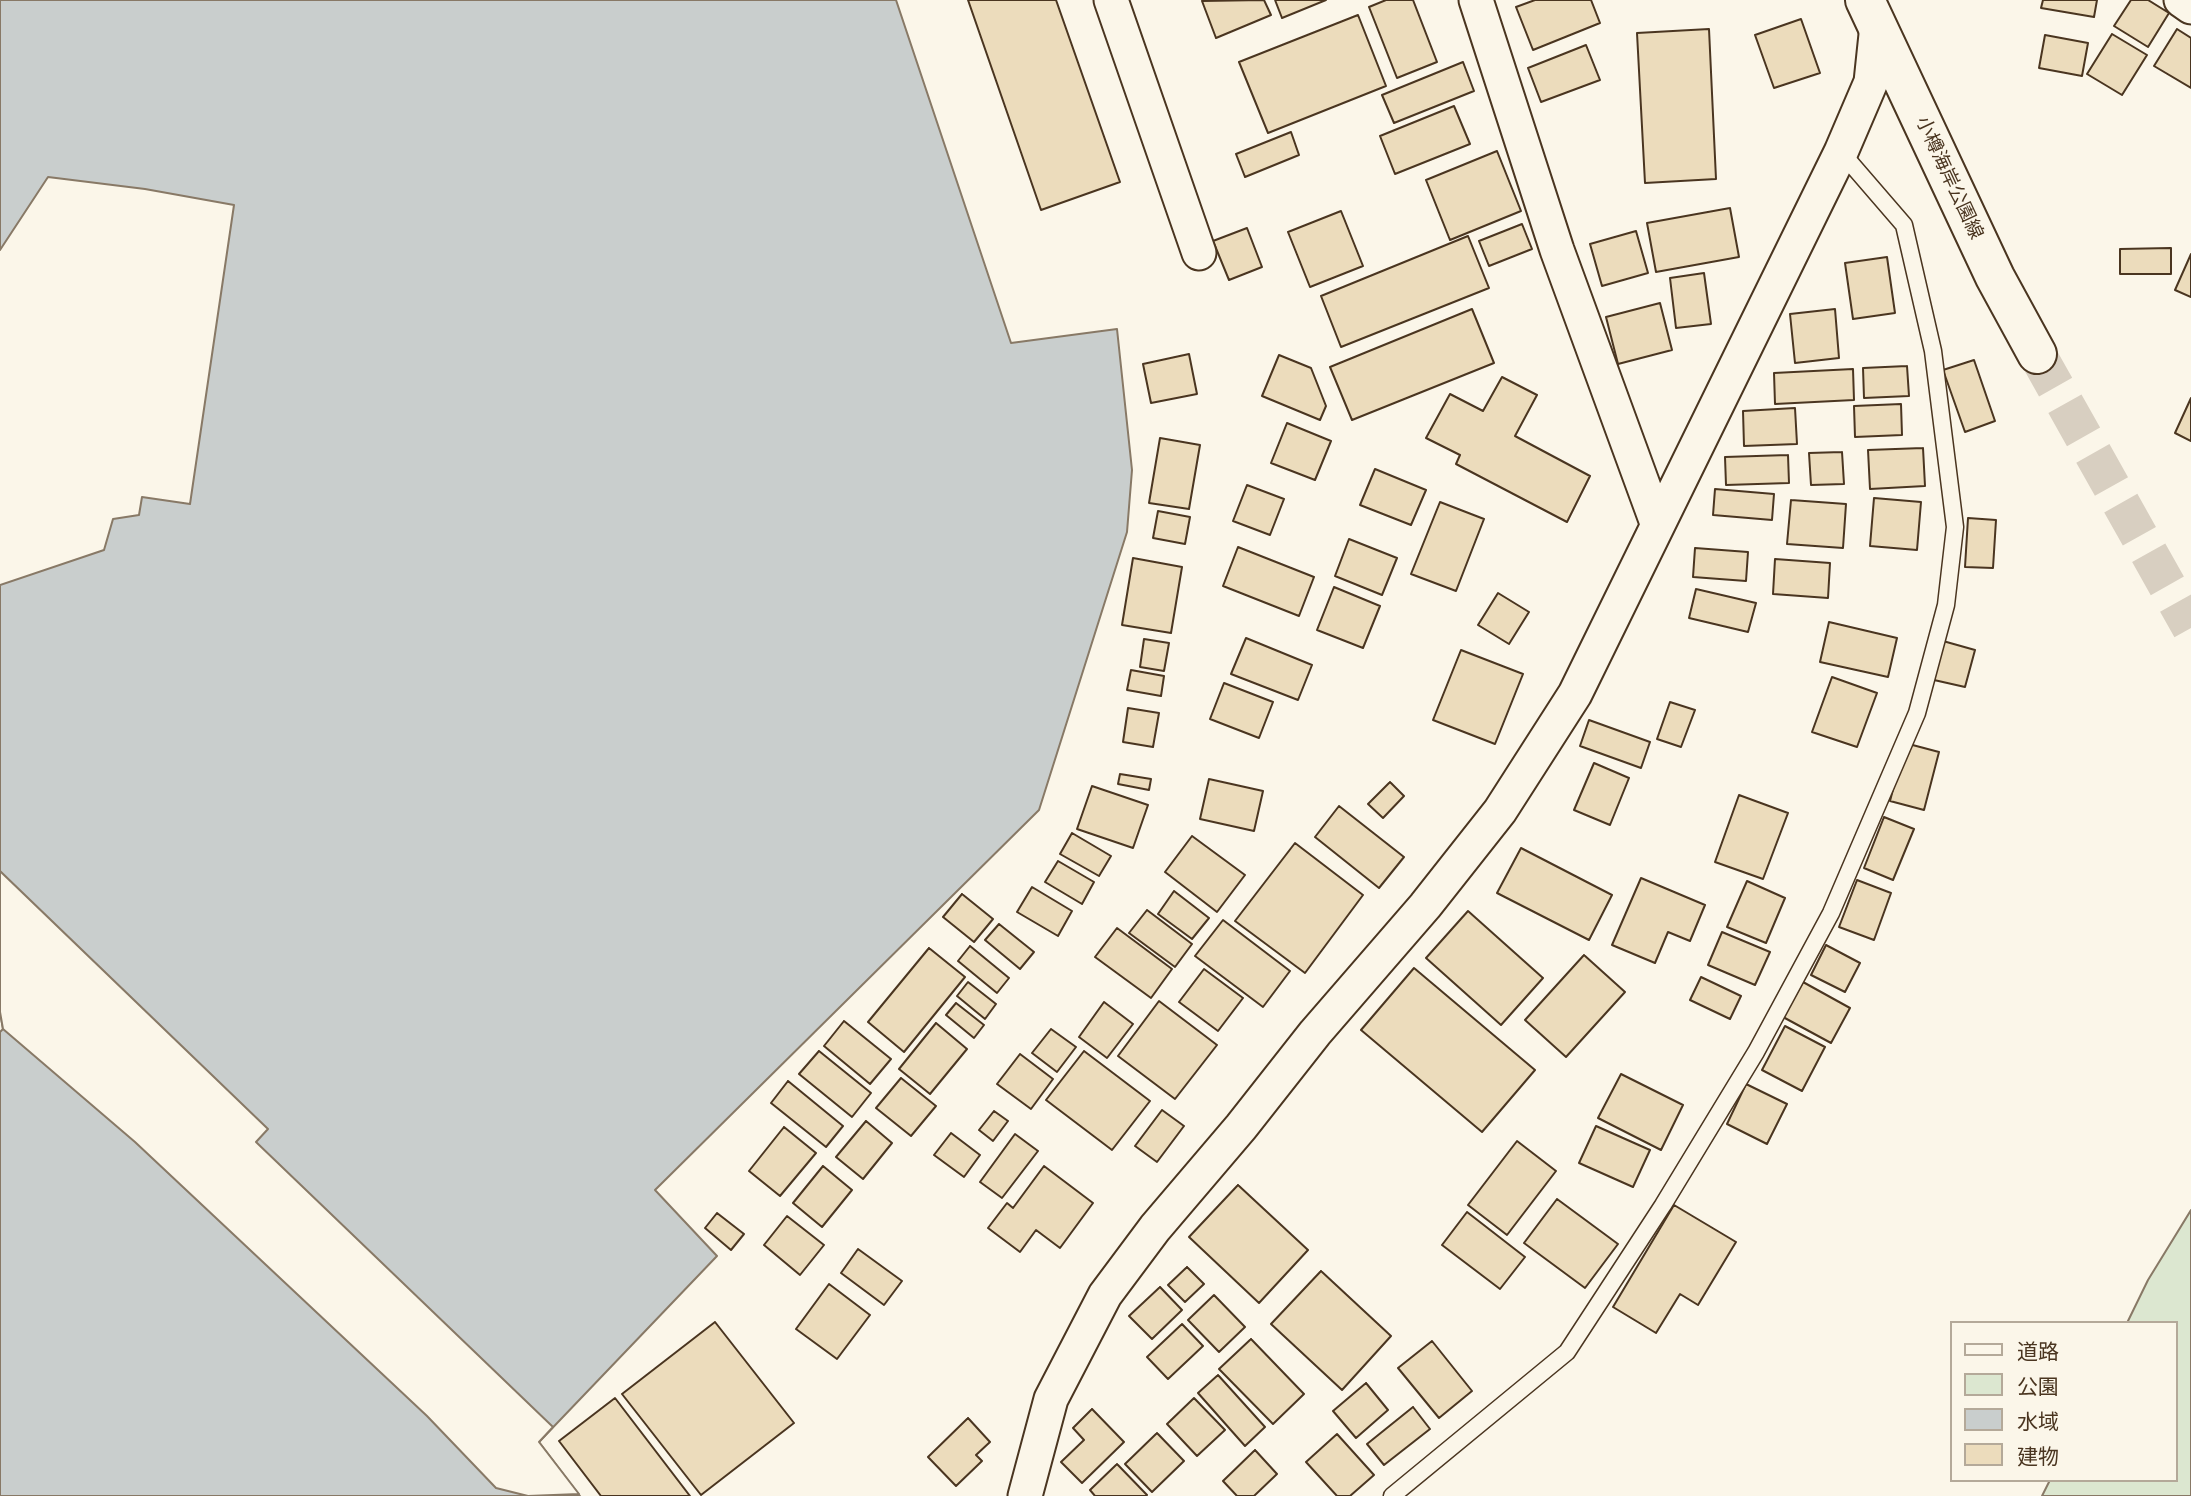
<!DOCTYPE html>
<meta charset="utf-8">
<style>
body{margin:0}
#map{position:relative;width:2191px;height:1496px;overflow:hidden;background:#fbf6e9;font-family:"Open Sans","Noto Sans JP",sans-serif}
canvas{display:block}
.legend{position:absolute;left:1950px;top:1321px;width:228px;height:161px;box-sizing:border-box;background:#fbf6e9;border:2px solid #b4a999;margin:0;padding:9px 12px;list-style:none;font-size:21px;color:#4a3520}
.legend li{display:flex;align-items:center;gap:14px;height:35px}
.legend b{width:35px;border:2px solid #b4a999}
</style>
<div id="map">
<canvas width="2191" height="1496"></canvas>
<ul class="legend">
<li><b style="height:9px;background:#fbf6e9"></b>道路</li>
<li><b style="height:19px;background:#dce7d0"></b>公園</li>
<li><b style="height:19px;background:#c9cecd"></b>水域</li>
<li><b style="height:19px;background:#ecdcbc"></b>建物</li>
</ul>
</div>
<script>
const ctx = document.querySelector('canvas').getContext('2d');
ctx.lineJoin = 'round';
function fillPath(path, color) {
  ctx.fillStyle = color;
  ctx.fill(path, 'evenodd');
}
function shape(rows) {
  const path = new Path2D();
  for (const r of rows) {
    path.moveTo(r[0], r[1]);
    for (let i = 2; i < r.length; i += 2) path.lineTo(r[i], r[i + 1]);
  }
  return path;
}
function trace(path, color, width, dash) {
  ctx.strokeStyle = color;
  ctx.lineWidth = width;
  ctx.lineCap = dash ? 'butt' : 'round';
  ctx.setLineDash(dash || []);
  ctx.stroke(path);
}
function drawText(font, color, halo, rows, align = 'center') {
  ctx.font = font + ' "Open Sans","Noto Sans JP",sans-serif';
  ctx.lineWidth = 5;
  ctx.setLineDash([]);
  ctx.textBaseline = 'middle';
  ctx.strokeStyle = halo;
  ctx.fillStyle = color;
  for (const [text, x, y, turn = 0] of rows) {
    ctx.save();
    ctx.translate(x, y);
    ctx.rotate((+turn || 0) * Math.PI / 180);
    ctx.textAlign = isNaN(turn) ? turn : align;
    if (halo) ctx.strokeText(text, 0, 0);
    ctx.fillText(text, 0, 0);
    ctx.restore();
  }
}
const green = shape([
 [2191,1210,2191,1496,2042,1496,2050,1480,2175,1480,2175,1323,2127,1323,2148,1280,2191,1210]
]);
const water = shape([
 [0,0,896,0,1011,343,1117,329,1132,470,1127,532,1039,810,655,1190,717,1256,539,1442,580,1496,0,1496,0,1032,3,1029,0,1012,0,585,104,550,113,519,139,515,142,497,190,504,234,205,145,189,48,177,0,250,0,0]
]);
const pier = shape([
 [0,871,268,1129,256,1142,553,1427,539,1442,579,1494,528,1496,496,1488,427,1416,135,1142,3,1029,0,1012,0,871]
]);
const building = shape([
 [968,0,1056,0,1120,182,1041,210,968,0],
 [1264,0,1271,15,1216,38,1202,1,1264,0],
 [1275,0,1326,0,1282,18,1275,0],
 [1386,0,1413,0,1437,62,1397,78,1369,7,1386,0],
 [1535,0,1591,0,1600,23,1533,50,1516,7,1535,0],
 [2043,0,2097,0,2094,17,2041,8,2043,0],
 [2131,0,2148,0,2169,13,2148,47,2114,26,2131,0],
 [1358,15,1386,86,1268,133,1239,62,1358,15],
 [1801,19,1820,73,1774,88,1755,35,1801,19],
 [1709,29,1716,179,1645,183,1637,33,1709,29],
 [2177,29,2191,38,2191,88,2154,66,2177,29],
 [2112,34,2147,55,2122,95,2087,74,2112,34],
 [2045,35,2088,43,2082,76,2039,68,2045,35],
 [1586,45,1600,80,1541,102,1528,68,1586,45],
 [1463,62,1474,91,1394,123,1382,95,1463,62],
 [1454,106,1470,144,1395,174,1380,136,1454,106],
 [1291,132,1299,155,1245,177,1236,154,1291,132],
 [1497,151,1521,211,1450,240,1426,180,1497,151],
 [1730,208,1739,257,1656,272,1647,223,1730,208],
 [1341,211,1363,266,1310,287,1288,232,1341,211],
 [1522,224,1532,249,1489,266,1479,241,1522,224],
 [1247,228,1262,267,1229,280,1213,241,1247,228],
 [1636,231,1648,273,1602,286,1590,244,1636,231],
 [1468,236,1489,288,1341,347,1321,296,1468,236],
 [2171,248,2171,274,2120,274,2120,249,2171,248],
 [2191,254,2191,297,2175,290,2191,254],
 [1887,257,1895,313,1853,319,1845,263,1887,257],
 [1704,273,1711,324,1676,328,1670,278,1704,273],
 [1660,303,1672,350,1618,364,1606,317,1660,303],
 [1472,309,1494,363,1352,420,1330,367,1472,309],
 [1835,309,1839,358,1795,363,1790,314,1835,309],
 [1189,354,1197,394,1151,403,1143,364,1189,354],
 [1279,355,1311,368,1326,406,1320,420,1262,396,1279,355],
 [1974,360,1995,421,1965,432,1943,370,1974,360],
 [1907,366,1909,396,1864,398,1863,368,1907,366],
 [1853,369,1854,400,1775,404,1774,373,1853,369],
 [1502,377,1537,395,1515,436,1590,476,1567,522,1456,464,1460,455,1426,438,1450,394,1483,411,1502,377],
 [2191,398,2191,441,2175,433,2191,398],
 [1901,404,1902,435,1855,437,1854,406,1901,404],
 [1795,408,1797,444,1744,446,1743,411,1795,408],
 [1287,423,1331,441,1315,480,1271,463,1287,423],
 [1160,438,1200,445,1189,509,1149,503,1160,438],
 [1923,448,1925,486,1870,489,1868,450,1923,448],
 [1842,452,1844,484,1811,485,1809,453,1842,452],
 [1788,455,1789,483,1726,485,1725,457,1788,455],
 [1375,469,1426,490,1411,525,1360,505,1375,469],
 [1247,485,1284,499,1270,535,1233,521,1247,485],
 [1715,489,1774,494,1772,520,1713,515,1715,489],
 [1874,498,1921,502,1917,550,1870,546,1874,498],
 [1791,500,1846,504,1843,548,1787,544,1791,500],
 [1440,502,1484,519,1456,591,1411,574,1440,502],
 [1158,511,1190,517,1185,544,1153,538,1158,511],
 [1968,518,1996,520,1993,568,1965,567,1968,518],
 [1349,539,1397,558,1382,595,1335,576,1349,539],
 [1238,547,1314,577,1299,616,1223,586,1238,547],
 [1695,548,1748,552,1746,581,1693,577,1695,548],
 [1133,558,1182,567,1171,633,1122,625,1133,558],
 [1775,559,1830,563,1828,598,1773,594,1775,559],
 [1334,587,1380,606,1363,648,1317,630,1334,587],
 [1696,589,1756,603,1748,632,1689,618,1696,589],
 [1498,593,1529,612,1509,644,1478,625,1498,593],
 [1829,622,1897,638,1888,677,1820,662,1829,622],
 [1246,638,1312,665,1298,700,1231,674,1246,638],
 [1144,639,1169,643,1164,671,1140,667,1144,639],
 [1943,641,1975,650,1965,687,1934,680,1943,641],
 [1461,650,1523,674,1495,744,1433,720,1461,650],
 [1131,670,1164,676,1161,696,1127,690,1131,670],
 [1832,677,1877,693,1857,747,1812,732,1832,677],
 [1224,683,1273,702,1259,738,1210,719,1224,683],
 [1670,702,1695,710,1681,747,1657,739,1670,702],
 [1128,708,1159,713,1153,747,1123,742,1128,708],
 [1589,720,1650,742,1641,768,1580,746,1589,720],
 [1905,743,1939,752,1924,810,1890,801,1905,743],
 [1594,763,1629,778,1610,825,1574,810,1594,763],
 [1120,774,1151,779,1149,790,1118,784,1120,774],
 [1209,779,1263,791,1254,831,1200,819,1209,779],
 [1390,782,1404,796,1383,818,1368,804,1390,782],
 [1092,786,1148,805,1133,848,1077,829,1092,786],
 [1739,795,1788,813,1763,879,1715,862,1739,795],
 [1339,806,1404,857,1379,888,1315,837,1339,806],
 [1884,817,1914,829,1893,880,1864,868,1884,817],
 [1072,833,1111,856,1099,876,1060,854,1072,833],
 [1192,836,1245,875,1217,912,1165,872,1192,836],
 [1295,843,1363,895,1305,973,1235,921,1295,843],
 [1521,848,1612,895,1589,940,1497,893,1521,848],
 [1058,861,1094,882,1082,904,1045,882,1058,861],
 [1641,878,1705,905,1690,941,1668,932,1655,963,1612,945,1641,878],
 [1857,880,1891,893,1874,940,1839,927,1857,880],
 [1747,881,1785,898,1766,943,1727,927,1747,881],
 [1032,887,1072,911,1058,936,1017,912,1032,887],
 [1174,891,1209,918,1192,939,1158,914,1174,891],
 [962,894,993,919,974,942,943,917,962,894],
 [1147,910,1192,944,1175,967,1129,933,1147,910],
 [1468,911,1543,978,1501,1025,1426,958,1468,911],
 [1223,920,1290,971,1263,1007,1195,956,1223,920],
 [999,924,1034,952,1020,969,985,940,999,924],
 [1117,928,1172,969,1151,998,1095,957,1117,928],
 [1722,932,1770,952,1755,985,1708,965,1722,932],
 [1826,945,1860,963,1845,992,1811,975,1826,945],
 [970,946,1009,978,997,993,958,961,970,946],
 [929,948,965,977,904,1052,868,1022,929,948],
 [1584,955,1625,992,1566,1057,1525,1020,1584,955],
 [1414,968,1535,1070,1482,1132,1361,1030,1414,968],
 [1204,969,1243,998,1218,1031,1179,1002,1204,969],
 [1701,977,1741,996,1730,1019,1690,1000,1701,977],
 [968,982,996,1004,985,1019,957,996,968,982],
 [1803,982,1850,1008,1831,1043,1783,1017,1803,982],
 [1159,1001,1217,1045,1175,1099,1118,1056,1159,1001],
 [1104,1002,1133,1024,1107,1058,1079,1037,1104,1002],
 [956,1003,984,1025,974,1038,946,1015,956,1003],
 [844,1021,891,1059,870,1084,824,1046,844,1021],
 [936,1023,967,1049,930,1094,899,1069,936,1023],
 [1785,1026,1825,1047,1802,1091,1762,1070,1785,1026],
 [1051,1029,1076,1047,1057,1072,1032,1053,1051,1029],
 [819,1051,871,1093,852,1117,799,1074,819,1051],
 [1084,1051,1150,1101,1112,1150,1046,1100,1084,1051],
 [1020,1054,1053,1079,1031,1109,997,1084,1020,1054],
 [1621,1074,1683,1105,1661,1150,1598,1118,1621,1074],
 [901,1078,936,1106,911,1136,876,1108,901,1078],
 [788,1081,843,1126,826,1147,771,1103,788,1081],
 [1746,1084,1787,1104,1767,1144,1727,1124,1746,1084],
 [1162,1110,1184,1126,1157,1162,1135,1146,1162,1110],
 [994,1111,1008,1121,993,1141,979,1130,994,1111],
 [866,1121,892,1143,863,1179,836,1157,866,1121],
 [1596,1126,1650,1150,1633,1187,1579,1163,1596,1126],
 [784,1127,816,1153,780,1196,749,1171,784,1127],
 [951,1133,980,1155,964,1177,934,1155,951,1133],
 [1015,1134,1038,1151,1002,1198,980,1182,1015,1134],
 [1517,1141,1556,1171,1507,1235,1468,1205,1517,1141],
 [823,1166,852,1190,822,1227,793,1203,823,1166],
 [1044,1166,1093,1203,1060,1248,1036,1230,1020,1252,988,1228,1007,1203,1013,1208,1044,1166],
 [1238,1185,1308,1250,1259,1303,1189,1237,1238,1185],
 [1557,1199,1618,1244,1585,1288,1524,1243,1557,1199],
 [1674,1205,1736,1242,1698,1305,1680,1294,1656,1333,1613,1307,1674,1205],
 [1467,1212,1525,1257,1500,1289,1442,1245,1467,1212],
 [717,1213,744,1234,731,1250,705,1228,717,1213],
 [787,1216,824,1245,800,1275,764,1245,787,1216],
 [858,1249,902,1281,884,1305,841,1273,858,1249],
 [1187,1267,1204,1284,1185,1302,1168,1285,1187,1267],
 [1321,1271,1391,1336,1342,1390,1271,1324,1321,1271],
 [829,1284,870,1315,837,1359,796,1329,829,1284],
 [1160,1287,1182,1310,1152,1339,1129,1316,1160,1287],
 [1214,1295,1245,1327,1219,1352,1188,1320,1214,1295],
 [715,1322,794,1423,701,1495,622,1394,715,1322],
 [1182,1324,1203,1346,1168,1379,1147,1357,1182,1324],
 [1251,1339,1304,1394,1273,1424,1219,1369,1251,1339],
 [1432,1341,1472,1391,1439,1418,1398,1368,1432,1341],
 [1218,1375,1265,1427,1245,1446,1198,1393,1218,1375],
 [1366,1383,1388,1410,1356,1438,1333,1411,1366,1383],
 [615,1398,690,1496,601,1496,559,1441,615,1398],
 [1194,1398,1225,1430,1197,1456,1167,1424,1194,1398],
 [1413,1407,1430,1429,1384,1465,1367,1444,1413,1407],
 [1092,1409,1124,1442,1082,1483,1061,1462,1084,1440,1073,1428,1092,1409],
 [968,1418,990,1442,976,1455,982,1461,956,1486,928,1457,968,1418],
 [1157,1433,1184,1461,1152,1492,1125,1464,1157,1433],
 [1337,1434,1374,1475,1350,1496,1337,1496,1306,1462,1337,1434],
 [1255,1450,1277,1474,1254,1496,1237,1496,1223,1481,1255,1450],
 [1117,1464,1147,1495,1146,1496,1095,1496,1090,1490,1117,1464]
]);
const secondaryTunnel = shape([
 [2037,354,2191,628]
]);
const lane = shape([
 [1392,1496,1567,1352,1663,1205,1756,1052,1831,913,1917,713,1946,605,1955,527,1933,351,1904,225,1841,152]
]);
const street = shape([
 [1111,0,1199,253],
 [1476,0,1557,250,1657,523],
 [2181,0,2191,7],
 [1025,1496,1051,1399,1105,1295,1155,1228,1241,1127,1315,1033,1425,906,1500,811,1575,694,1841,152,1871,82,1877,25]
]);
const secondary = shape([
 [1865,0,1995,277,2037,354]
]);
const streetNames = [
 ["小樽海岸公園線",1949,178,65]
];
fillPath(green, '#dce7d0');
trace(green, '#887966', 2);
fillPath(water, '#c9cecd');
trace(water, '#887966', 2);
fillPath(pier, '#fbf6e9');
trace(pier, '#887966', 2);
fillPath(building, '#ecdcbc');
trace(building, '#4a3520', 2);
trace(secondaryTunnel, '#d8cfc1', 38, [38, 19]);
trace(lane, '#4a3520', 19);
trace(street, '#4a3520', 37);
trace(secondary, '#4a3520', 42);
trace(lane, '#fbf6e9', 16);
trace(street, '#fbf6e9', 33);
trace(secondary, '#fbf6e9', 38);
drawText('19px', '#4a3520', '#fbf6e9', streetNames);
</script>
